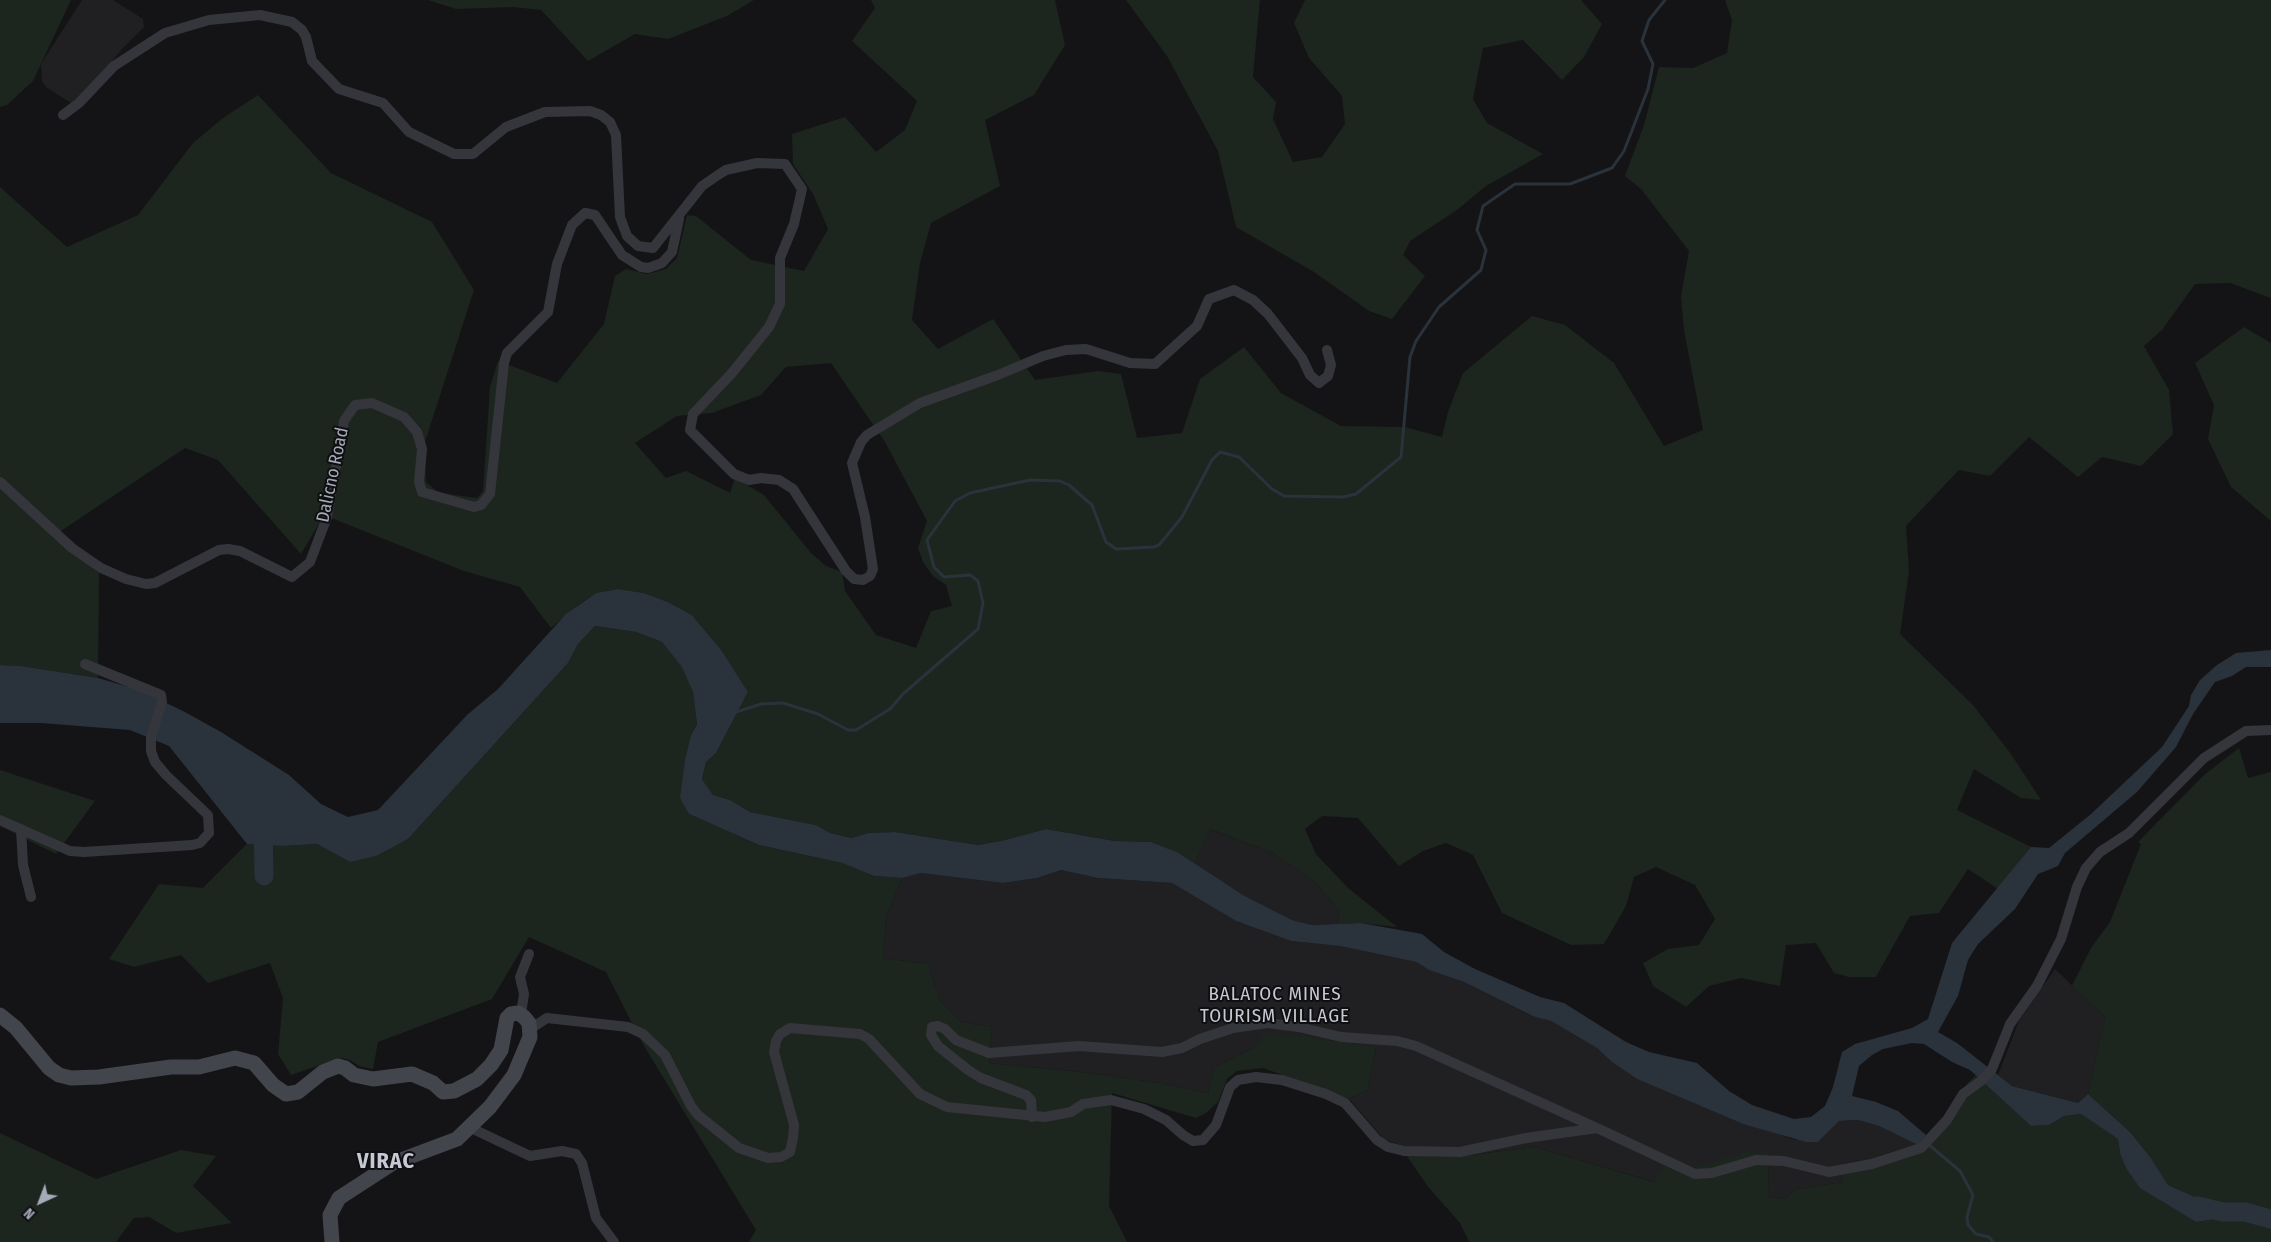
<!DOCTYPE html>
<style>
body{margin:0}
#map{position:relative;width:2271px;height:1242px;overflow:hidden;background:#141416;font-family:"Fira Sans Condensed",sans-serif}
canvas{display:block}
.north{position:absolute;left:15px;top:1177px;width:50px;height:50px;-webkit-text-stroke:4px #0f0f11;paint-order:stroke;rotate:223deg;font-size:14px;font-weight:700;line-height:20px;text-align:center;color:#a5aab8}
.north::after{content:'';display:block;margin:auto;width:18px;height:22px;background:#a5aab8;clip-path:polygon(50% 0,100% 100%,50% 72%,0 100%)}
</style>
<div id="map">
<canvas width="2271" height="1242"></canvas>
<div class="north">N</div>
</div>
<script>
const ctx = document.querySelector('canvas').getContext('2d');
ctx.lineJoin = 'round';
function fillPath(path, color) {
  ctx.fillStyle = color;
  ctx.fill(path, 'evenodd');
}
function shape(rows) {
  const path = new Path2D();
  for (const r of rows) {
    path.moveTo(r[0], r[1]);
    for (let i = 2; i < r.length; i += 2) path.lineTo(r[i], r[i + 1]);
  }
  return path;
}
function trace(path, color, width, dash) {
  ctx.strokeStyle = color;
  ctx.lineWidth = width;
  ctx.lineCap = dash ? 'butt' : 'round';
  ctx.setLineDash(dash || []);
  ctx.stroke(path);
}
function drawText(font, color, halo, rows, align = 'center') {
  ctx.font = font + ' "Fira Sans Condensed",sans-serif';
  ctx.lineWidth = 4;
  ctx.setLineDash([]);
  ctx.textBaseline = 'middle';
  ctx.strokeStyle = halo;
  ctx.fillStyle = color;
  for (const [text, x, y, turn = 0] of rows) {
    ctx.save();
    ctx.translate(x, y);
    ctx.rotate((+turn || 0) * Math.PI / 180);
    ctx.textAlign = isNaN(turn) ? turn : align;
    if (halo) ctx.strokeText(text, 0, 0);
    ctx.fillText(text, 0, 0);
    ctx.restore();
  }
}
const built = shape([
 [82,0,113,0,143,19,144,27,122,49,89,89,71,103,46,87,42,81,41,64],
 [1209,829,1273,853,1317,884,1340,912,1337,924,1312,925,1292,920,1243,895,1194,864],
 [1061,870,1098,878,1172,883,1236,921,1291,941,1340,946,1416,962,1429,970,1464,982,1535,1017,1551,1021,1597,1048,1612,1062,1637,1079,1743,1124,1772,1131,1791,1139,1818,1142,1839,1121,1858,1120,1879,1126,1918,1145,1837,1166,1843,1182,1797,1189,1784,1199,1769,1197,1768,1153,1694,1168,1666,1163,1655,1182,1535,1147,1454,1157,1406,1155,1401,1146,1383,1138,1349,1099,1368,1090,1376,1048,1258,1045,1214,1068,1208,1093,1161,1083,1081,1072,989,1063,992,1027,961,1022,940,1001,928,964,883,958,886,918,902,878,921,873,1003,883,1037,878],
 [2055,969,2105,1017,2088,1094,2078,1103,2012,1086,1998,1075,2019,1021]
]);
const green = shape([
 [0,0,71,0,33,81,7,105,0,107],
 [428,0,754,0,727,16,668,39,635,34,588,61,541,10,513,7,456,9],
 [871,0,1055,0,1065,45,1034,95,985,120,1000,186,931,223,920,263,912,320,938,349,993,319,1035,380,1098,371,1121,374,1137,438,1182,433,1200,379,1244,347,1281,393,1341,426,1405,427,1442,437,1448,412,1463,373,1532,316,1565,325,1614,363,1664,446,1703,430,1684,330,1681,296,1689,251,1641,189,1625,176,1644,125,1659,67,1693,68,1727,53,1732,20,1725,0,2271,0,2271,298,2230,283,2195,284,2162,330,2144,346,2169,390,2173,434,2141,466,2102,457,2078,477,2029,437,1990,476,1959,470,1906,526,1909,571,1900,634,1973,705,2011,754,2041,800,2021,798,1974,769,1957,810,2031,847,1998,889,1968,869,1939,913,1910,916,1876,977,1849,977,1834,973,1816,943,1786,945,1780,986,1741,978,1709,986,1686,1007,1653,986,1643,963,1668,949,1699,945,1715,919,1695,885,1656,867,1634,877,1626,906,1604,944,1571,945,1502,913,1473,855,1446,843,1423,851,1399,866,1358,818,1322,816,1305,829,1316,854,1348,888,1397,927,1361,923,1337,924,1340,912,1317,884,1273,853,1210,829,1194,864,1177,852,1151,842,1115,841,1046,829,1001,841,978,845,895,832,868,833,853,838,830,833,816,825,750,812,730,800,713,795,702,779,706,762,716,753,748,692,722,651,692,615,668,602,644,593,618,589,596,593,578,605,551,628,520,587,464,571,324,515,301,554,218,460,185,448,52,537,99,573,98,678,21,666,0,665,0,187,67,247,138,215,193,143,223,118,258,95,331,173,432,222,474,290,424,445,426,482,439,493,477,498,483,491,490,387,498,361,557,383,604,324,615,276,626,269,647,274,666,269,677,258,687,215,696,216,751,260,804,271,828,229,813,194,793,164,792,134,845,117,876,152,905,130,917,101,852,41,875,8],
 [831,363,885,442,927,521,918,548,923,562,933,576,946,585,952,606,931,611,916,648,876,635,845,591,842,572,826,566,811,553,764,495,735,478,730,493,686,471,666,478,635,443,677,416,712,413,761,395,786,367],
 [1126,0,1260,0,1253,77,1276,102,1273,119,1293,162,1322,157,1345,124,1342,96,1309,58,1294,23,1305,0,1581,0,1602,24,1584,57,1562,80,1523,40,1483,48,1473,99,1487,123,1543,154,1486,186,1457,210,1410,241,1403,255,1425,276,1392,319,1369,311,1314,272,1236,227,1218,151,1167,56],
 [2244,327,2271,343,2271,521,2231,487,2208,439,2214,405,2195,363],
 [595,626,636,632,662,642,683,667,693,692,697,723,691,735,689,814,759,845,842,863,874,876,902,878,886,918,883,958,928,964,940,1001,961,1022,992,1027,989,1063,1081,1072,1161,1083,1208,1093,1214,1068,1258,1045,1264,1034,1300,1036,1376,1047,1368,1090,1349,1099,1263,1068,1237,1071,1227,1079,1218,1102,1206,1113,1196,1118,1112,1093,1109,1206,1127,1242,749,1242,756,1230,641,1041,606,972,529,937,492,999,378,1042,373,1069,359,1066,350,1060,341,1058,291,1075,278,1054,283,998,270,963,208,983,181,955,134,967,109,959,159,884,203,888,247,844,283,846,317,844,350,862,408,839,568,663,578,644],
 [2239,748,2248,778,2271,772,2271,1242,1469,1242,1460,1223,1429,1188,1406,1155,1454,1157,1535,1147,1654,1182,1670,1156,1694,1168,1745,1152,1768,1153,1769,1197,1784,1199,1797,1189,1843,1182,1837,1166,1918,1145,1937,1127,1967,1084,1976,1075,2031,1126,2049,1125,2064,1116,2081,1114,2118,1139,2120,1153,2164,1203,2181,1211,2196,1222,2223,1218,2223,1203,2204,1201,2168,1185,2151,1158,2130,1132,2088,1094,2105,1017,2072,986,2091,948,2110,922,2141,844,2138,842,2204,775],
 [0,770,95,801,56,854,0,826],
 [0,1133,96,1179,181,1150,216,1156,193,1186,232,1223,176,1233,149,1217,134,1218,116,1242,0,1242]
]);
const water = shape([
 [618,589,644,593,668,602,692,615,722,651,748,692,716,753,706,762,702,779,713,795,730,800,750,812,816,825,830,833,852,838,868,833,895,832,978,845,1001,841,1046,829,1115,841,1151,842,1177,852,1243,895,1292,920,1312,925,1361,923,1422,934,1444,952,1475,969,1540,997,1564,1003,1626,1042,1649,1052,1697,1063,1729,1091,1752,1105,1794,1119,1811,1117,1825,1106,1833,1087,1842,1052,1855,1044,1912,1028,1928,1019,1952,943,2031,847,2049,848,2091,814,2162,747,2189,706,2191,695,2200,680,2217,665,2236,653,2271,650,2271,667,2246,667,2232,676,2215,682,2193,714,2176,747,2137,792,2065,853,2058,866,2038,874,2015,909,1978,944,1968,960,1958,996,1938,1032,1957,1043,2012,1086,2078,1103,2088,1094,2130,1132,2151,1158,2168,1185,2204,1201,2223,1203,2223,1218,2196,1222,2140,1188,2126,1168,2120,1153,2118,1139,2081,1114,2064,1116,2049,1125,2031,1126,1970,1070,1952,1062,1924,1044,1912,1043,1883,1049,1872,1055,1859,1066,1852,1096,1876,1102,1898,1111,1926,1135,1918,1145,1879,1126,1858,1120,1839,1121,1818,1142,1806,1142,1743,1124,1637,1079,1612,1062,1597,1048,1551,1021,1535,1017,1464,982,1429,970,1416,962,1340,946,1291,941,1236,921,1172,883,1098,878,1061,870,1037,878,1003,883,921,873,902,878,874,876,842,863,759,845,689,814,680,798,685,760,691,735,697,724,693,692,682,667,662,642,636,632,595,626,578,644,568,663,408,839,376,856,350,862,317,844,283,846,247,844,169,746,130,730,41,723,0,723,0,665,21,666,98,678,139,690,183,711,221,732,289,775,321,804,348,817,378,810,467,715,498,689,566,614,596,593]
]);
const stream = shape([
 [736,712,761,704,783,703,818,714,848,730,856,730,890,709,903,694,978,629,983,603,978,581,970,575,944,577,934,567,927,540,955,501,970,493,1030,480,1060,481,1069,485,1092,505,1106,542,1116,549,1154,547,1159,545,1182,517,1212,460,1220,452,1239,457,1272,489,1284,496,1343,497,1356,494,1401,457,1410,357,1416,341,1439,307,1481,270,1486,250,1477,230,1483,206,1515,184,1570,184,1612,168,1624,151,1648,89,1653,64,1642,41,1649,20,1665,0],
 [1928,1144,1960,1171,1973,1195,1967,1217,1968,1225,1976,1234,1989,1237,1993,1242]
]);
const river = shape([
 [263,820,264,876],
 [2198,1206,2223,1212,2245,1212,2271,1219]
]);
const street = shape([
 [63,115,79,103,114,66,165,33,209,20,260,15,292,22,302,30,306,37,312,61,339,89,383,103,409,132,454,154,473,154,506,127,545,112,590,111,601,115,610,122,616,135,620,217,627,236,638,246,653,248,702,186,718,175,726,170,757,163,785,164,802,189,794,224,780,258,780,304,769,327,732,373,693,414,690,430,734,474,749,480,761,478,779,480,793,489,846,571,854,579,863,580,870,576,873,569,865,517,852,463,861,442,867,435,920,403,998,375,1043,356,1066,350,1086,349,1130,363,1155,364,1197,326,1209,299,1234,290,1253,300,1268,314,1302,358,1310,375,1319,383,1328,376,1331,365,1327,350],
 [0,482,72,548,101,568,126,579,146,584,155,583,219,550,228,549,240,551,292,577,310,562,327,517,344,421,355,405,372,403,404,417,417,432,422,449,419,482,422,492,474,507,481,505,490,494,504,363,507,353,548,312,557,264,572,225,585,213,595,215,622,255,641,267,648,268,662,263,672,252,679,219],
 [0,820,70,851,84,852,192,845,200,843,209,833,208,815,166,775,155,762,151,751,151,737,162,702,161,695,85,664],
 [21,829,23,865,31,897],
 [521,1014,524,994,520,977,529,954],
 [530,1029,547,1018,628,1027,643,1034,665,1055,691,1106,698,1115,739,1148,768,1158,781,1157,790,1152,793,1138,794,1125,774,1052,776,1041,780,1034,790,1028,860,1034,869,1039,920,1094,947,1107,1045,1117,1071,1112,1083,1104,1111,1100,1144,1109,1166,1120,1183,1135,1193,1141,1203,1140,1216,1125,1230,1087,1238,1080,1256,1077,1282,1080,1326,1094,1345,1103,1377,1140,1388,1147,1404,1151,1460,1152,1526,1138,1597,1128,1695,1174,1712,1173,1756,1160,1784,1161,1829,1172,1872,1164,1921,1148,1947,1120,1963,1094,1981,1081,1992,1069,2010,1024,2037,986,2061,939,2077,887,2086,868,2100,852,2129,833,2204,758,2246,731,2271,730],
 [1032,1117,1031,1100,1026,1095,981,1078,968,1070,938,1046,931,1035,932,1027,938,1026,945,1029,956,1040,989,1053,1079,1046,1162,1052,1182,1048,1200,1039,1233,1028,1267,1023,1299,1027,1341,1037,1397,1041,1416,1046,1597,1128],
 [471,1128,530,1156,562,1151,576,1154,582,1163,596,1218,614,1242]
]);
const secondary = shape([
 [0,1015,16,1028,49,1068,59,1075,71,1078,99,1077,171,1067,199,1067,235,1058,254,1063,273,1085,286,1094,298,1092,323,1072,338,1066,345,1068,354,1075,373,1079,412,1074,433,1083,443,1092,454,1091,477,1079,491,1065,501,1050,507,1018,511,1014,518,1013,524,1017,529,1023,530,1037,514,1075,490,1107,457,1139,393,1163,339,1198,330,1215,332,1242]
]);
const streetNames = [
 ["Dalicno Road",333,475,-78]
];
const neighbourhoodNames = [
 ["BALATOC MINES",1275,995],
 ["TOURISM VILLAGE",1275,1017]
];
const districtNames = [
 ["VIRAC",386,1162]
];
fillPath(built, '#202023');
fillPath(green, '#1c251e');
fillPath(water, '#2a323b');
trace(stream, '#2a323b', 3);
trace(river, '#2a323b', 19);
trace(street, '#35363c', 10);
trace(secondary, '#43454c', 15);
drawText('18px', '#a5aab8', '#0f0f11', streetNames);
ctx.letterSpacing = '1px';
drawText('19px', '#c6c9d3', '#0f0f11', neighbourhoodNames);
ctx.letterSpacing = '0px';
ctx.letterSpacing = '1px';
drawText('bold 22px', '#c6c9d3', '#0f0f11', districtNames);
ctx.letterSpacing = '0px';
</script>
